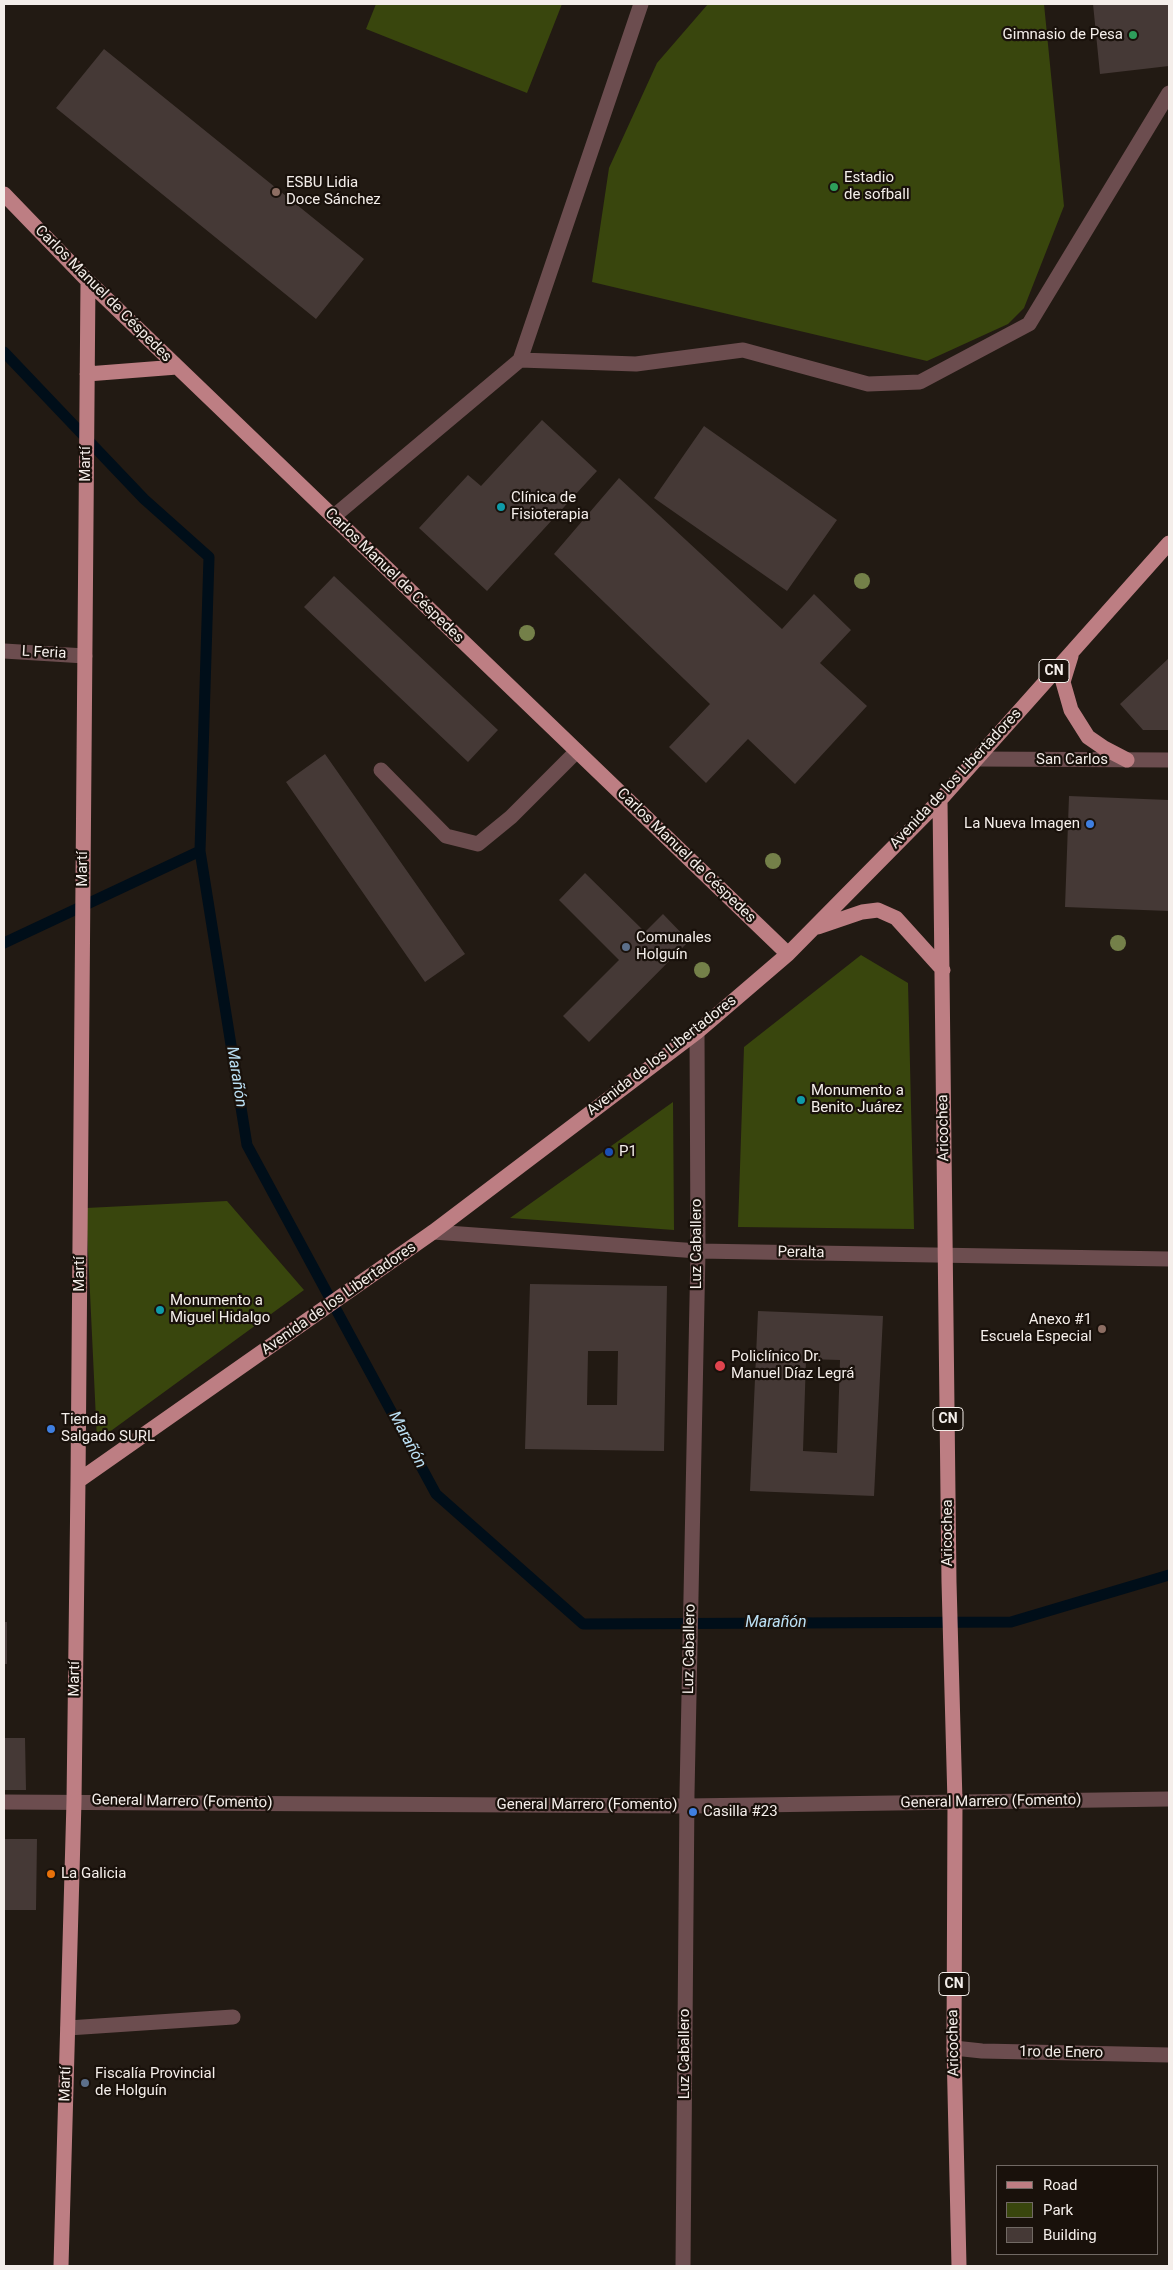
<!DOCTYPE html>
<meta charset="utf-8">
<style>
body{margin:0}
#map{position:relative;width:1173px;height:2270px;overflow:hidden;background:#221a13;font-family:Roboto,sans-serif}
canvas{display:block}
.frame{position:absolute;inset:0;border:5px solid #f4eeea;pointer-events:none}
.legend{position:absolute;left:996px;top:2165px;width:162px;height:90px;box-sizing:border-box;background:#19110b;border:1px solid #716964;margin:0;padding:6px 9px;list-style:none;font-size:15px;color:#f4eeea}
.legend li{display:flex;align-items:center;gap:10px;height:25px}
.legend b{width:25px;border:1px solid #716964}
</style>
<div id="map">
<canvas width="1173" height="2270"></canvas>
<div class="frame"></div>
<ul class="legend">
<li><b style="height:6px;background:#bd7e83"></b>Road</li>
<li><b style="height:14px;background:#39460d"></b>Park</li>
<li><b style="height:14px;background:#453936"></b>Building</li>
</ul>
</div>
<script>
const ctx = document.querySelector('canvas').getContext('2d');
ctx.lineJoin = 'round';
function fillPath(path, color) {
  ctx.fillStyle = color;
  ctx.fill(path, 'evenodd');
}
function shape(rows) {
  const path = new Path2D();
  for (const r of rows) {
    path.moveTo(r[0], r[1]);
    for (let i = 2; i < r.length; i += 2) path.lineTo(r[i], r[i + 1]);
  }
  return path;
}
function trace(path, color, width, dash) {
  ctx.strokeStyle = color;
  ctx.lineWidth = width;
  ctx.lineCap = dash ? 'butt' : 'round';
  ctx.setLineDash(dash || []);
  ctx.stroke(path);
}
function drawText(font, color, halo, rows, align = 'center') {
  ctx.font = font + ' Roboto,sans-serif';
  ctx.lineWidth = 4.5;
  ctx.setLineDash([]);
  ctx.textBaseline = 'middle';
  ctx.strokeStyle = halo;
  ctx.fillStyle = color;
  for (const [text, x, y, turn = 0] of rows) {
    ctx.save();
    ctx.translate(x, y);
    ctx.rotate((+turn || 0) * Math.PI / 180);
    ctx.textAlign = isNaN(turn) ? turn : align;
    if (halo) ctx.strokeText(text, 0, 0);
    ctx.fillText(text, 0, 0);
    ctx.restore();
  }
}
const green = shape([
 [376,4,562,4,527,93,366,29],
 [708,4,1044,4,1064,206,1024,308,1008,324,927,361,592,282,609,168,657,63],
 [861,955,908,983,914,1229,738,1227,744,1047],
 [673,1102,674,1230,510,1218],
 [227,1201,304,1290,97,1441,86,1208]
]);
const stream = shape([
 [4,352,144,499,209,557,200,851,247,1145,436,1494,583,1624,1011,1622,1169,1575],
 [4,943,200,851]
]);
const building = shape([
 [1093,4,1169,4,1169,66,1100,74],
 [104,49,364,259,316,319,56,108],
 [542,420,597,471,487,591,419,528,468,475,481,486],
 [704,426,837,520,787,591,654,498],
 [619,478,782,629,814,594,851,630,820,663,867,706,795,784,748,739,706,783,669,747,710,704,554,554],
 [334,576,498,730,468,762,304,607],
 [1169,658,1169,730,1143,730,1120,704],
 [325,754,465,954,425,982,286,782],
 [1069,796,1169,800,1169,911,1065,907],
 [585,873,645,932,663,914,689,941,589,1042,563,1016,619,960,559,900],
 [530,1284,667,1286,664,1451,525,1449],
 [588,1351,618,1351,617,1405,587,1405],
 [758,1311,883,1316,874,1496,750,1491],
 [806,1359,840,1360,837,1453,803,1451],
 [4,1622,7,1622,7,1664,4,1664],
 [4,1738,25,1738,26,1790,4,1790],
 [4,1839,37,1839,36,1910,4,1910]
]);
const minor = shape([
 [520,360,636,364,743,350,868,384,920,382,1029,324,1169,93],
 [333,517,520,360,641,4],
 [4,651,85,656],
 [976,759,1169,760],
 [381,770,446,836,478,844,511,817,577,751],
 [433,1232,698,1251,1169,1259],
 [4,1802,687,1806,1169,1799],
 [68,2028,233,2017],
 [954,2048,982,2051,1169,2055],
 [683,2266,687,1794,698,1251,697,1032]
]);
const major = shape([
 [4,194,88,281,788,954],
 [87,374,177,367],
 [1071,656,1063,682,1071,710,1088,737,1104,748,1127,760],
 [940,800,949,1582,955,1802,954,2048,959,2266],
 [818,927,862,912,878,910,896,918,943,970],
 [78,1481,433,1232,697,1032,788,954,940,800,1169,543],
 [61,2266,74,1801,78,1481,88,281]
]);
const trees = [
 [862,581],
 [527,633],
 [773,861],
 [1118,943],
 [702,970]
];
const markers = [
 [1133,35,5,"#2e9e5b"],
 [834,187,5,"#2e9e5b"],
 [276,192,5,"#8d6e63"],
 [501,507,5,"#0f9aa8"],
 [1090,824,5,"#3f7fe0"],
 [626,947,5,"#5c6f8a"],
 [801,1100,5,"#0f9aa8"],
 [609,1152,5,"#1a4fb4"],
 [160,1310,5,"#0f9aa8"],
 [1102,1329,5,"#8d6e63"],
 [720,1366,6,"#e0444e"],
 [51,1429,5,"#3f7fe0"],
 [693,1812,5,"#3f7fe0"],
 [51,1874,5,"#e8710a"],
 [85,2083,5,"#5c6f8a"]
];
const shields = [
 [1054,671,30],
 [948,1419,30],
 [954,1984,30]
];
const shieldNames = [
 ["CN",1054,671],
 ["CN",948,1419],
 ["CN",954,1984]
];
const poiNames = [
 ["Gimnasio de Pesa",1123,35,"right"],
 ["Estadio",844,178],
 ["de sofball",844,195],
 ["ESBU Lidia",286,183],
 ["Doce Sánchez",286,200],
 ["Clínica de",511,498],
 ["Fisioterapia",511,515],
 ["La Nueva Imagen",1080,824,"right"],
 ["Comunales",636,938],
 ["Holguín",636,955],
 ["Monumento a",811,1091],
 ["Benito Juárez",811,1108],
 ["P1",619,1152],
 ["Monumento a",170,1301],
 ["Miguel Hidalgo",170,1318],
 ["Anexo #1",1092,1320,"right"],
 ["Escuela Especial",1092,1337,"right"],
 ["Policlínico Dr.",731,1357],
 ["Manuel Díaz Legrá",731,1374],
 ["Tienda",61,1420],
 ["Salgado SURL",61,1437],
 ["Casilla #23",703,1812],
 ["La Galicia",61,1874],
 ["Fiscalía Provincial",95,2074],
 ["de Holguín",95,2091]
];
const streetNames = [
 ["Carlos Manuel de Céspedes",103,294,45],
 ["Martí",86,464,-90],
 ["Carlos Manuel de Céspedes",394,576,44],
 ["L Feria",44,653,3],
 ["San Carlos",1072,760],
 ["Avenida de los Libertadores",956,779,-47],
 ["Carlos Manuel de Céspedes",686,856,44],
 ["Martí",83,869,-90],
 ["Avenida de los Libertadores",662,1056,-38],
 ["Aricochea",944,1128,-91],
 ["Luz Caballero",697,1244,-90],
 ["Peralta",801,1253,1],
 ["Martí",80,1274,-90],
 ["Avenida de los Libertadores",339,1299,-35],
 ["Aricochea",948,1533,-90],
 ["Luz Caballero",690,1649,-89],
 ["Martí",75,1679,-89],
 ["General Marrero (Fomento)",182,1802,1],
 ["General Marrero (Fomento)",991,1802,-1],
 ["General Marrero (Fomento)",587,1805],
 ["Aricochea",954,2043,-91],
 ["1ro de Enero",1061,2053,1],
 ["Luz Caballero",685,2054,-90],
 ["Martí",66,2084,-88]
];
const waterNames = [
 ["Marañón",236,1077,81],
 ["Marañón",407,1440,62],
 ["Marañón",776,1623]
];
fillPath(green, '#39460d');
trace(stream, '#000e19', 11);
fillPath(building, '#453936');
trace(minor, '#6c4d4f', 15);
trace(major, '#bd7e83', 15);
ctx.fillStyle = '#748049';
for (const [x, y] of trees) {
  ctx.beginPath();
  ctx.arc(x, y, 8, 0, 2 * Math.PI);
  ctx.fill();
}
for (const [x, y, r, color] of markers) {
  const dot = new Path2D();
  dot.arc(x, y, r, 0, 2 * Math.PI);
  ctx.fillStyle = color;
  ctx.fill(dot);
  trace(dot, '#19110b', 2);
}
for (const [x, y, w] of shields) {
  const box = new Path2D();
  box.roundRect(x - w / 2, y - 11.5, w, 23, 4);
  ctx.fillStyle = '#19110b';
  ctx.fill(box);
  trace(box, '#f4eeea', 1);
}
drawText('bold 14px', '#f4eeea', null, shieldNames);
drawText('15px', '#f4eeea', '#19110b', poiNames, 'left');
drawText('15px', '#f4eeea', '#19110b', streetNames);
drawText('italic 16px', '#bbe0f5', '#19110b', waterNames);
</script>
